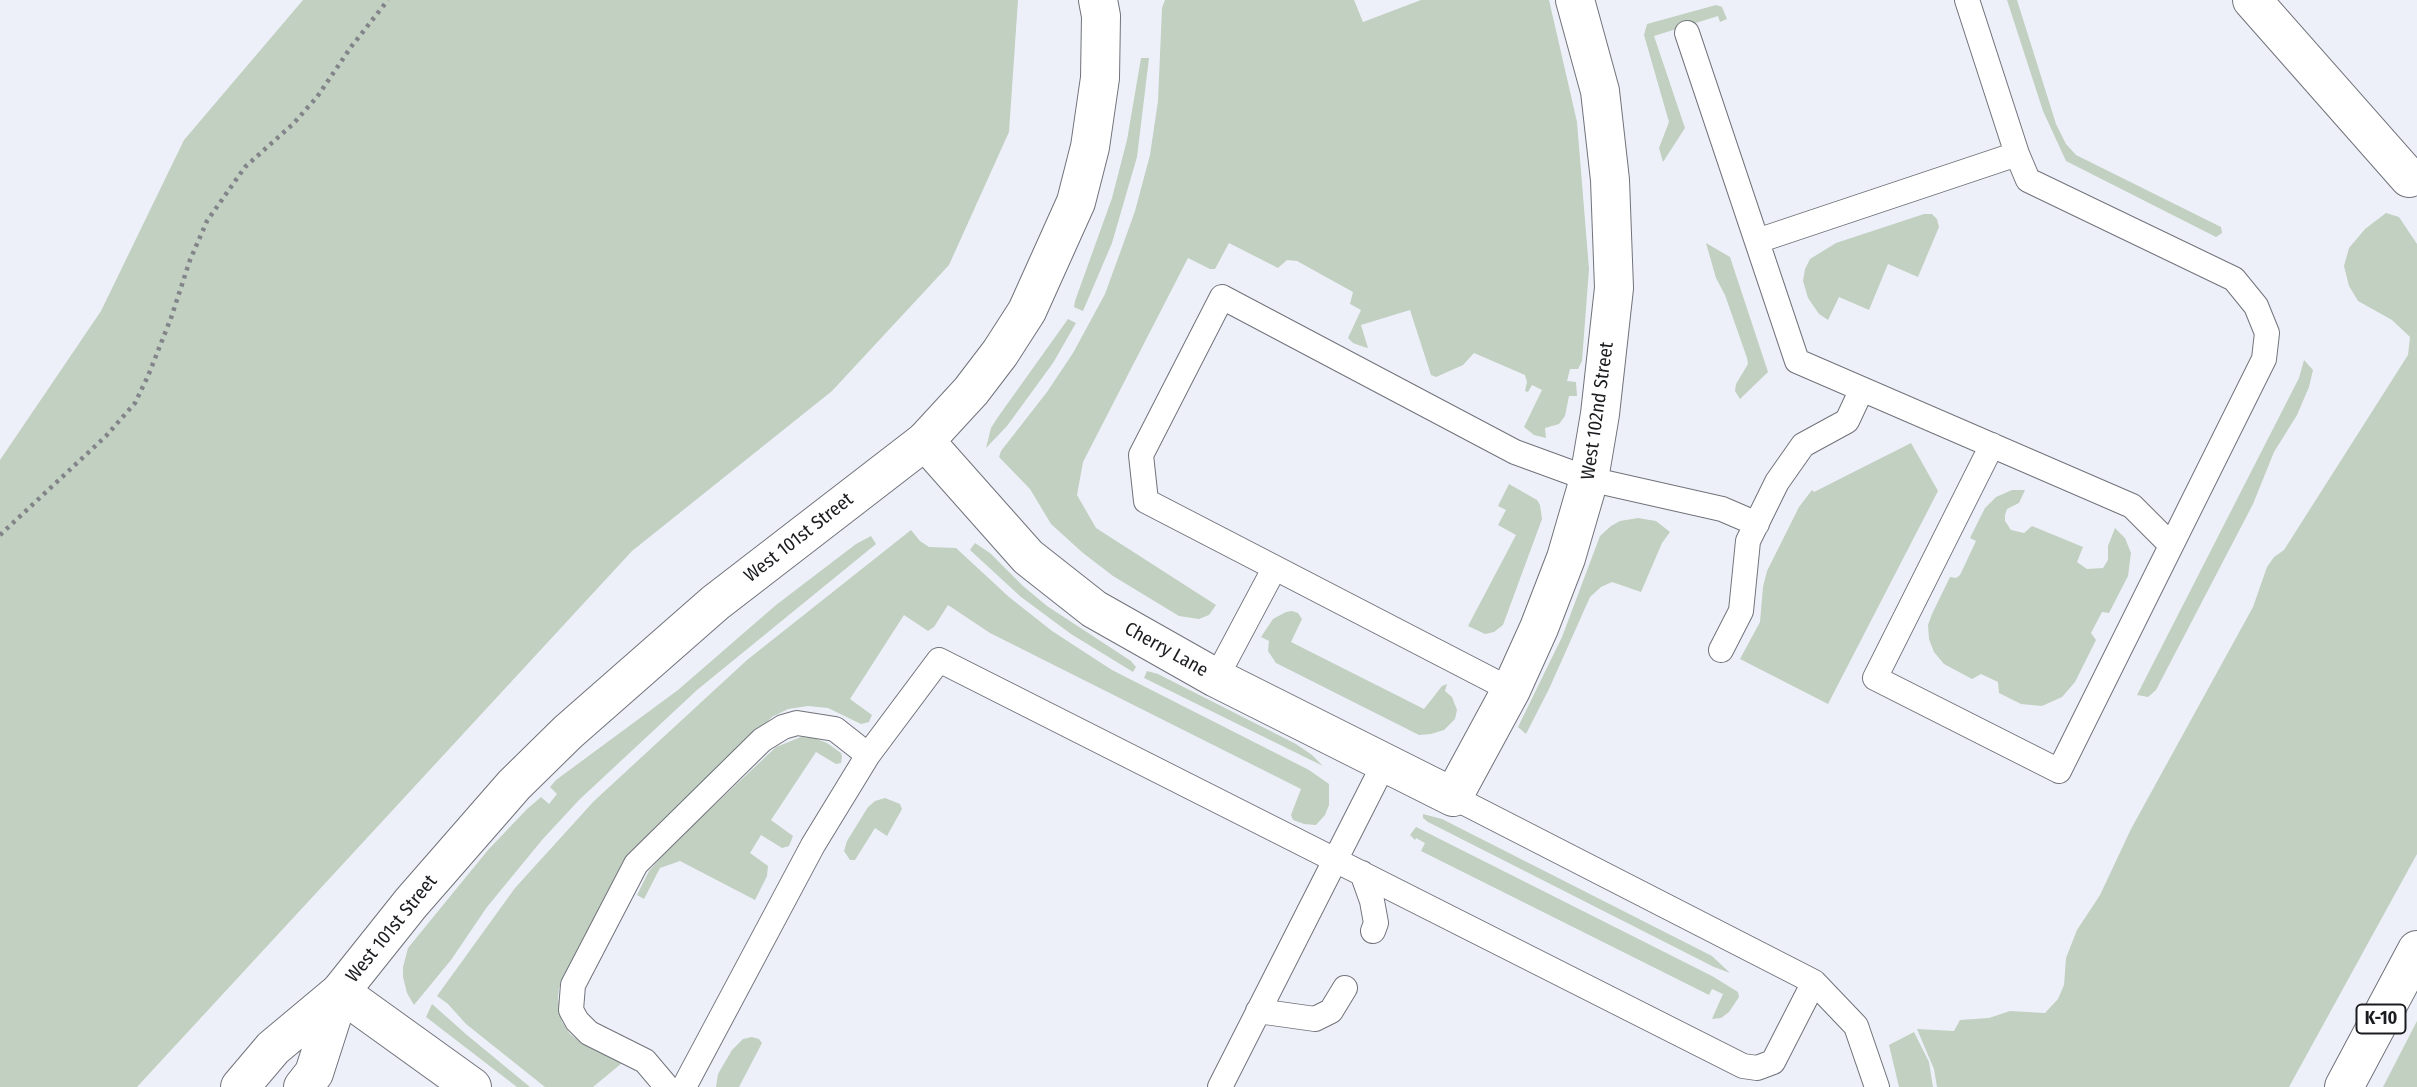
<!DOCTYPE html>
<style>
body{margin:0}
canvas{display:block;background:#eef0f9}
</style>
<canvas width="2417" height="1087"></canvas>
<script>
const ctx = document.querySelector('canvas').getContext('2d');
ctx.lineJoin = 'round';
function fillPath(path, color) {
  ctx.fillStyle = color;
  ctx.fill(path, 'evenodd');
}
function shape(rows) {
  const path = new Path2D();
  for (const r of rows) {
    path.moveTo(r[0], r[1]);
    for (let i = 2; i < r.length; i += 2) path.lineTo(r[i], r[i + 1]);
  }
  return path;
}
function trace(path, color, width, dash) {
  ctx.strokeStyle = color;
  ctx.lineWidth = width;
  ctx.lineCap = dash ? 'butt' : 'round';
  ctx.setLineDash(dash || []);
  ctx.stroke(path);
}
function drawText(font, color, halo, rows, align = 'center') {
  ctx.font = font + ' "Fira Sans Condensed",sans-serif';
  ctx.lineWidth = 7;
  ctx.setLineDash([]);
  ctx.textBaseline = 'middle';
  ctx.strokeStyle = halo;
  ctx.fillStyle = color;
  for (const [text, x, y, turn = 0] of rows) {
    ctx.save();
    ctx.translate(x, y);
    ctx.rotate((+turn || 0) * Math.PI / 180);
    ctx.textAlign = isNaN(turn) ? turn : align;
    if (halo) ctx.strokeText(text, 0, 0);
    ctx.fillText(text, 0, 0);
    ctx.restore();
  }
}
const green = shape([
 [303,0,1018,0,1009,132,949,265,832,391,632,551,137,1087,0,1087,0,460,101,311,184,140],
 [1165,0,1354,0,1363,22,1421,0,1549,0,1577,122,1589,269,1582,361,1578,369,1570,369,1567,381,1576,382,1577,396,1569,396,1565,416,1559,424,1545,428,1546,438,1534,435,1524,427,1542,390,1532,385,1528,392,1525,391,1527,382,1525,375,1474,353,1463,365,1436,377,1431,375,1410,310,1361,325,1368,348,1364,347,1353,343,1348,338,1361,310,1350,304,1353,292,1297,261,1287,260,1278,268,1229,243,1215,269,1210,269,1188,258,1083,462,1077,495,1096,528,1216,605,1209,615,1199,619,1179,616,1113,576,1083,553,1051,524,1030,489,999,457,1001,451,1047,392,1073,353,1105,294,1125,239,1135,211,1150,155,1158,101,1162,8],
 [2007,0,2017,0,2056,124,2066,144,2076,155,2221,227,2222,233,2216,237,2066,161,2043,111],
 [1716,5,1722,7,1727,19,1720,22,1718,16,1654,36,1685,128,1663,162,1659,148,1669,122,1644,35,1647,24],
 [1141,58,1149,58,1137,157,1112,243,1083,311,1074,307,1075,301,1112,198,1127,140],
 [2386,213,2399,217,2417,244,2417,854,2289,1087,1937,1087,1934,1069,1917,1029,1954,1031,1960,1020,1989,1018,2010,1011,2045,1013,2058,999,2064,985,2066,958,2077,930,2100,895,2131,829,2253,607,2267,567,2274,557,2284,550,2408,355,2410,337,2392,320,2358,301,2349,286,2344,266,2349,248,2365,229],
 [1924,214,1932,214,1937,219,1939,227,1918,277,1888,264,1869,310,1839,297,1828,320,1819,314,1808,298,1803,281,1805,269,1810,259,1836,243],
 [1706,243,1730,257,1768,372,1740,399,1735,391,1736,384,1748,364,1747,358,1725,295,1716,278],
 [1068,319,1076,323,1053,363,1007,426,986,448,991,428,998,417],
 [2304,360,2313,370,2309,387,2297,415,2274,452,2253,504,2156,690,2148,697,2137,695,2299,378],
 [1911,443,1938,491,1828,704,1740,659,1760,622,1763,587,1767,571,1799,507,1812,490,1814,492],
 [1509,484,1537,500,1540,505,1542,519,1503,625,1494,632,1485,634,1468,626,1516,535,1498,525,1506,510,1498,506],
 [2012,490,2025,490,2019,503,2007,509,2005,515,2005,521,2011,530,2024,533,2032,526,2083,547,2077,562,2087,569,2103,568,2108,560,2108,546,2115,528,2125,538,2131,553,2128,576,2109,613,2102,612,2091,633,2096,640,2075,682,2062,697,2042,706,2021,704,1999,693,1998,682,1981,674,1972,679,1944,664,1934,652,1929,639,1928,625,1932,614,1950,577,1956,578,1960,575,1976,541,1970,538,1985,508,1996,497],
 [1638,518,1656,521,1670,532,1662,543,1641,592,1612,582,1601,587,1590,597,1549,689,1526,734,1518,727,1562,637,1600,536,1611,526,1620,521],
 [911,530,920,541,929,547,956,548,1009,597,1052,631,1112,670,1309,770,1329,784,1329,805,1325,815,1316,825,1304,824,1293,820,1291,815,1301,789,990,633,948,605,934,627,928,631,904,615,850,699,872,715,869,722,861,724,828,708,808,706,788,709,772,717,626,857,559,988,558,998,562,1022,570,1034,580,1042,622,1063,593,1087,545,1087,466,1024,448,1004,437,996,515,888,594,801,747,660],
 [871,536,876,544,697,690,579,800,542,840,487,907,451,960,414,1005,407,993,403,977,403,967,408,948,488,850,527,809,541,797,549,804,557,794,550,787,556,780,678,690,776,605,856,544],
 [975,543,990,553,1023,586,1047,606,1131,661,1136,667,1133,672,1071,634,1021,597,970,550],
 [1292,611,1298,613,1302,619,1291,642,1424,709,1442,686,1447,684,1445,691,1452,697,1457,710,1455,719,1444,730,1431,734,1419,735,1276,663,1268,651,1269,641,1261,637,1273,619,1286,612],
 [1147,671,1158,674,1296,744,1312,755,1323,766,1144,678],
 [801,737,814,738,827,743,841,753,842,757,841,763,836,764,816,752,771,820,793,836,789,846,782,848,761,835,750,853,768,866,767,876,755,900,680,861,660,868,644,899,637,895,649,871,670,847,776,747],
 [885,798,900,804,902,809,887,836,875,828,855,860,850,860,844,851,847,841,868,807,875,801],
 [1423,814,1442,819,1712,956,1730,973,1714,967,1428,822,1423,818],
 [1416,827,1712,976,1738,992,1739,997,1729,1012,1721,1018,1712,1019,1723,994,1712,989,1709,995,1421,851,1425,843,1416,838,1415,840,1410,835],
 [432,1004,467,1035,530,1087,517,1087,426,1017],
 [2417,1021,2417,1087,2383,1087],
 [1914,1032,1929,1062,1933,1087,1899,1087,1898,1083,1889,1045],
 [752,1037,759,1039,762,1043,739,1087,716,1087,718,1074,732,1050,743,1039]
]);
const path = shape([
 [0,535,106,436,135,403,148,376,171,318,190,260,207,221,245,167,293,124,317,97,351,47,388,0]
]);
const lane = shape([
 [1967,0,2017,154],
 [1687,33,1797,361,2132,506,2171,545],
 [1757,241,2017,154,2028,180,2234,279,2256,306,2267,333,2264,359,2059,771,1875,678,1992,445],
 [1721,650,1741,611,1748,541,1777,482,1803,445,1847,421,1862,389],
 [1216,678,1274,569],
 [1511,690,1146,501,1141,455,1222,297,1515,452,1589,479,1722,509,1757,524],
 [1453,797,1814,982,1856,1026,1877,1087],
 [1362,873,1372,901,1376,923,1373,931],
 [1258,1011,1315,1019,1331,1011,1345,988],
 [667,1087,645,1061,589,1033,577,1021,571,1010,573,985,636,864,762,740,783,727,797,723,835,729,868,755],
 [684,1087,813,845,868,755,939,660,1743,1066,1757,1068,1773,1062,1814,982],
 [1220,1087,1385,762]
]);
const street = shape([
 [2252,0,2409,178],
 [925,441,1028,557,1094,609,1216,678,1453,797,1511,690,1539,628,1566,558,1589,479,1600,414,1614,288,1610,180,1600,91,1575,0],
 [340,992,472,1087]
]);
const secondary = shape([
 [240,1087,273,1048,340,992,411,903,514,785,568,732,715,603,925,441,971,391,1000,353,1027,311,1076,202,1090,147,1100,78,1101,16,1098,0],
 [303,1087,314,1073,340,992]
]);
const highway = shape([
 [2344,1087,2417,950]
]);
const shields = [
 [2381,1019,49]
];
const shieldNames = [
 ["K-10",2381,1019]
];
const streetNames = [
 ["West 102nd Street",1598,411,-82],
 ["West 101st Street",799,538,-38],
 ["Cherry Lane",1166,650,29],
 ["West 101st Street",392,929,-51]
];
fillPath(green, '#c1d0c0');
trace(lane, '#71737b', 26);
trace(street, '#71737b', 40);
trace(secondary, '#71737b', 40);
trace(highway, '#71737b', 40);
trace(path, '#82848a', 4.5, [3.5, 5]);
trace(lane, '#fff', 24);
trace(street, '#fff', 38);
trace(secondary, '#fff', 38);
trace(highway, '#fff', 38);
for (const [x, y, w] of shields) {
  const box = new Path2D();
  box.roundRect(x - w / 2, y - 14.5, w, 29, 5);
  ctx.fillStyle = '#fff';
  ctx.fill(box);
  trace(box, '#1b1c1f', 2);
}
drawText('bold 18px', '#1b1c1f', null, shieldNames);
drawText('19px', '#1b1c1f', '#fff', streetNames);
</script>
